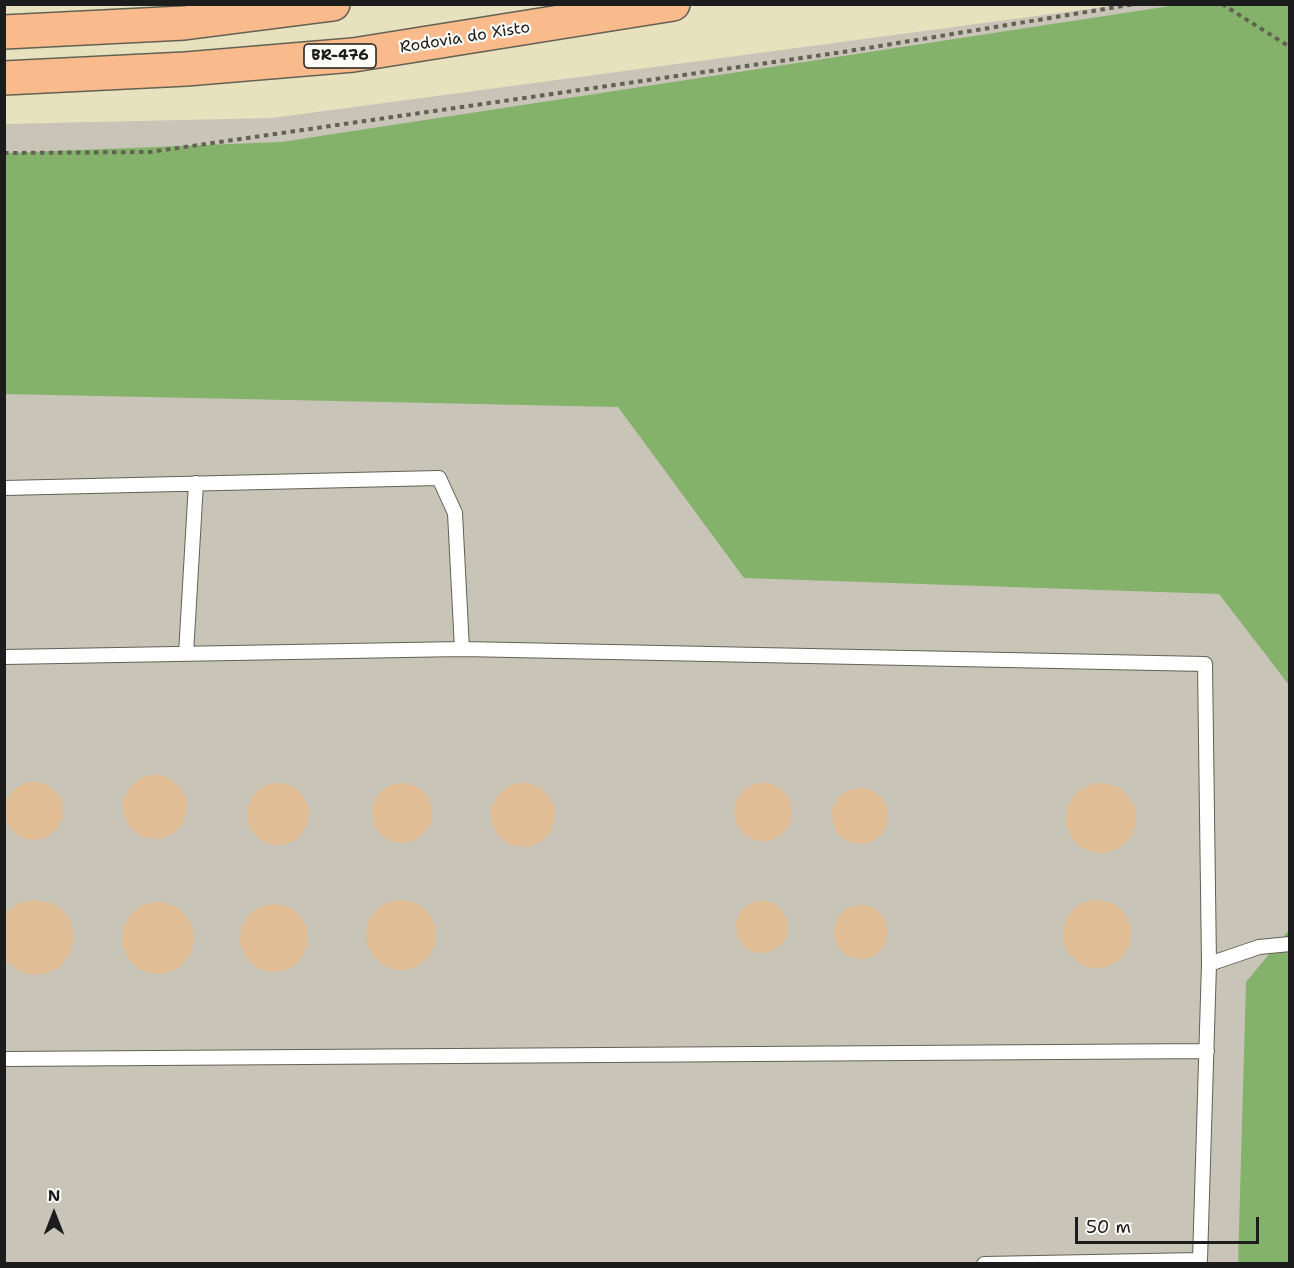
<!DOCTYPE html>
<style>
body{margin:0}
#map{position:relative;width:1294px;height:1268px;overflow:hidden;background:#e7e1bd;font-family:"Shantell Sans",sans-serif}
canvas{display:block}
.frame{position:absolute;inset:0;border:6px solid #1c1c1c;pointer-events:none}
.north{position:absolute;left:24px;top:1184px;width:60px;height:60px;-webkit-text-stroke:4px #fdfcf7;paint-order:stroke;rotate:0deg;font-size:16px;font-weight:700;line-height:24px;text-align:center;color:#1c1c1c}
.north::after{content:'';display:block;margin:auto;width:21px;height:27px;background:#1c1c1c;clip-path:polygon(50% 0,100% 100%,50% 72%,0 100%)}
.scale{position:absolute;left:1075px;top:1217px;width:184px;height:27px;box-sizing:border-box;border:3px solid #1c1c1c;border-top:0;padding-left:8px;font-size:18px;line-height:21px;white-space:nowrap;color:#1c1c1c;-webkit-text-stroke:4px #fdfcf7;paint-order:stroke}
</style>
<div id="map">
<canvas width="1294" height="1268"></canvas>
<div class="frame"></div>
<div class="north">N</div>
<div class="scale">50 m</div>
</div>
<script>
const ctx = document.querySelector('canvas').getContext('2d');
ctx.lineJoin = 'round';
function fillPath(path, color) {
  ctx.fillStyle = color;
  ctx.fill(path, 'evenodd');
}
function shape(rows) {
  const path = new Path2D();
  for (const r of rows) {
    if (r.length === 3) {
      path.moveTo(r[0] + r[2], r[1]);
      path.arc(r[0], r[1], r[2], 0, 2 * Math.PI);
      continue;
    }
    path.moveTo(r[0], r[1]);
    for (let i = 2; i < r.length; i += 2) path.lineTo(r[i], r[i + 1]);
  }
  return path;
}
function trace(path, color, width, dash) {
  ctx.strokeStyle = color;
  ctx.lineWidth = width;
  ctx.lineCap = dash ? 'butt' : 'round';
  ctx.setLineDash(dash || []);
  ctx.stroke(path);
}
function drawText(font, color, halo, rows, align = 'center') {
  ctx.font = font + ' "Shantell Sans",sans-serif';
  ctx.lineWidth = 4.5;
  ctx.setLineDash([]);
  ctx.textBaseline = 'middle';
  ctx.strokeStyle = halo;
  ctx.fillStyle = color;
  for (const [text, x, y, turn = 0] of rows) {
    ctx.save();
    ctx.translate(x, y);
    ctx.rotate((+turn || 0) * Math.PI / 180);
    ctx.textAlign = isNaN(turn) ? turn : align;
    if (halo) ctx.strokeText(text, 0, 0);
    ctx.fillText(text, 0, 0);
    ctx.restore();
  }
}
const industrial = shape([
 [1119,5,1289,5,1289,1263,5,1263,4,124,272,118]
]);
const forest = shape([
 [1183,4,1289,5,1289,685,1219,594,744,578,618,407,5,394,5,153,281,142],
 [1289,930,1289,1263,1238,1264,1246,982]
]);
const building = shape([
 [155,807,32],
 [34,811,29],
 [402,813,30],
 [763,812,29],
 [1101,818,35],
 [523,815,32],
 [278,814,31],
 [860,816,28],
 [1097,934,34],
 [32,900,52,903,63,910,70,921,73,931,73,944,69,956,60,967,45,974,32,975,19,971,9,963,4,957,4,917,8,911,19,903],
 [401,935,35],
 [762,927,26],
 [158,938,36],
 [274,938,34],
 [861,932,27]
]);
const path = shape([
 [1222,4,1290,47],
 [4,153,150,152,843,52,1135,4]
]);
const lane = shape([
 [4,488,439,478,455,513,462,649],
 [186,654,196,483],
 [4,657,462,649,1205,664,1209,964,1200,1260,984,1264],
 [1209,964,1259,947,1290,944],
 [4,1059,1207,1051]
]);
const highway = shape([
 [4,32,184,23,333,4],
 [4,78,186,69,353,55,673,4]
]);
const shields = [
 [340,56,72]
];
const shieldNames = [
 ["BR-476",340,56]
];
const streetNames = [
 ["Rodovia do Xisto",465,38,-9]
];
fillPath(industrial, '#c8c4b8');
fillPath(forest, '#85b26a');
fillPath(building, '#e0bd94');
trace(lane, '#636154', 16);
trace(highway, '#636154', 36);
trace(path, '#636154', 4, [4.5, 4.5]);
trace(lane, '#fff', 14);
trace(highway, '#fabb8c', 33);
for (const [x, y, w] of shields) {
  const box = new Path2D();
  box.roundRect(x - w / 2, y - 12, w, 24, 4.5);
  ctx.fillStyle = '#fdfcf7';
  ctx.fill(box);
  trace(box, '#1c1c1c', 1.5);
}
drawText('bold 15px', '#1c1c1c', null, shieldNames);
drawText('16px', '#1c1c1c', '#fdfcf7', streetNames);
</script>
